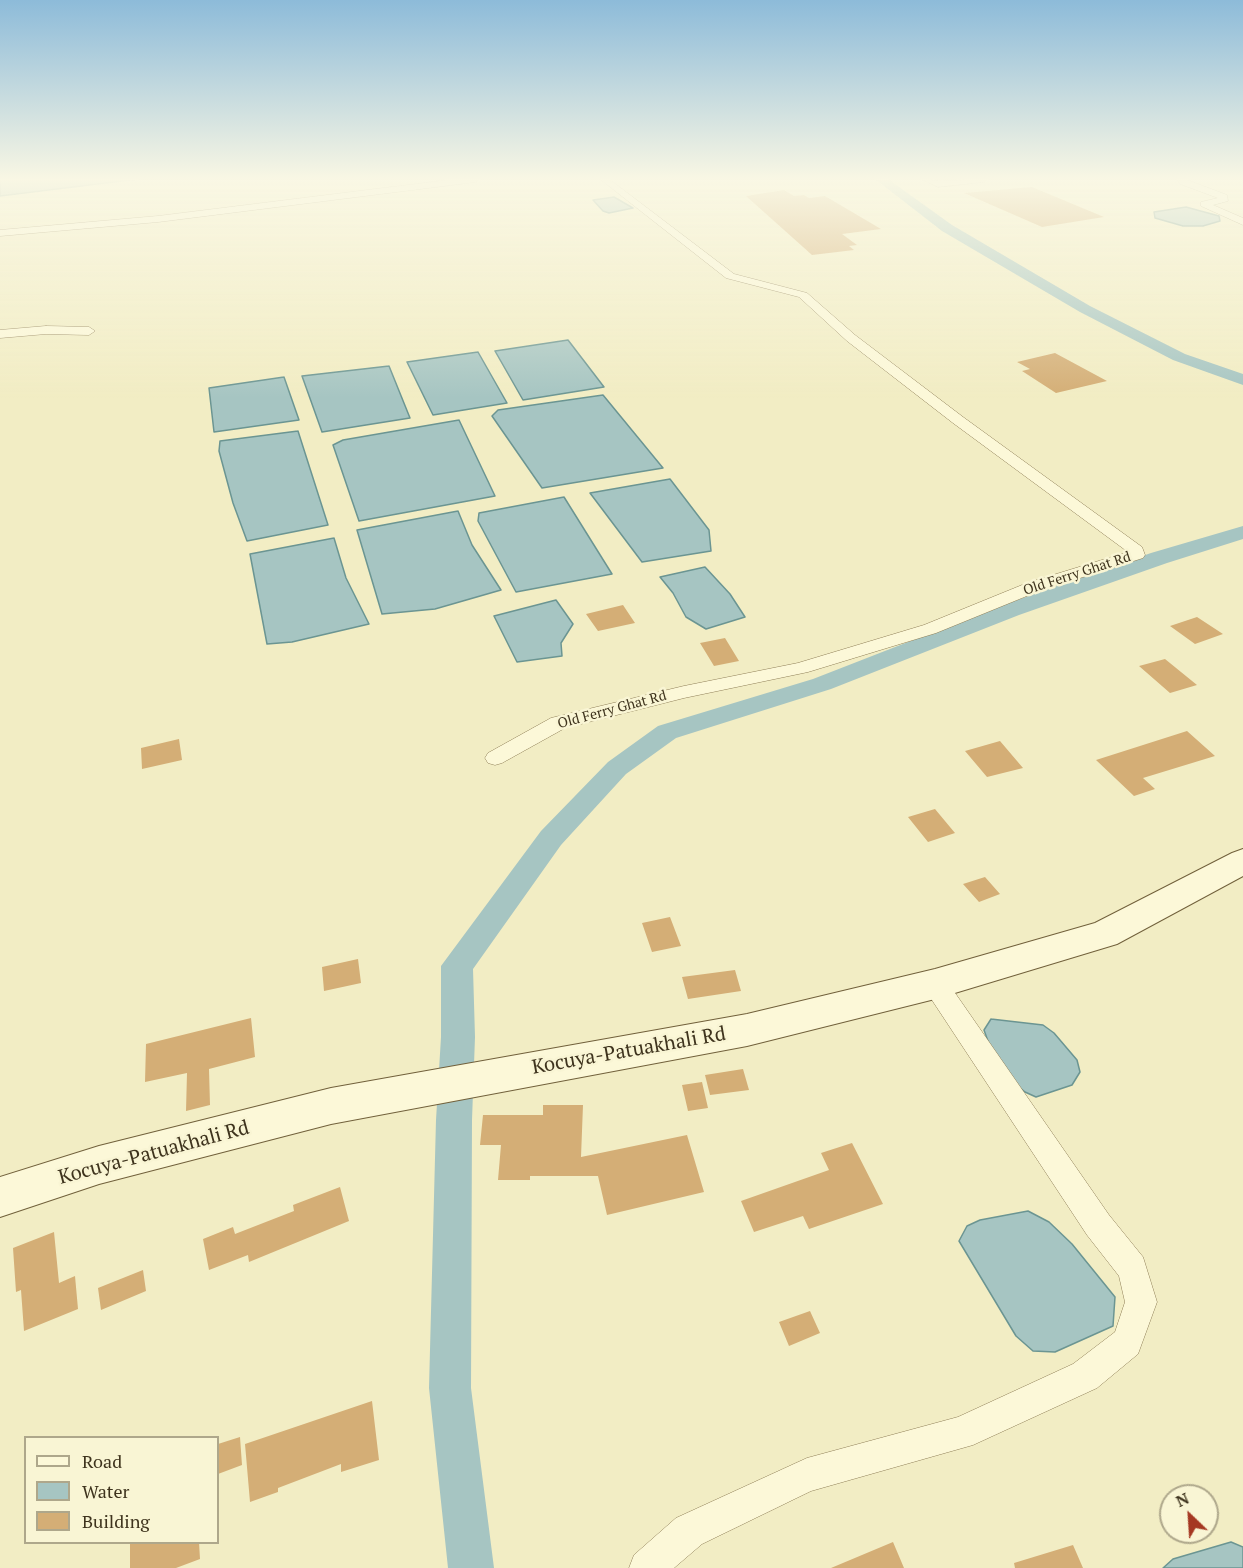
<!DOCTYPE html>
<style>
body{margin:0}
#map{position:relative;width:1243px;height:1568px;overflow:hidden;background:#f2edc4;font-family:"PT Serif",serif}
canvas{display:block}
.legend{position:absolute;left:24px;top:1436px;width:195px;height:108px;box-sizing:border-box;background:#f9f5d4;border:2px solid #aea78b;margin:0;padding:8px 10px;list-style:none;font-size:18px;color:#3e331d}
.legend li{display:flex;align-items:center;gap:12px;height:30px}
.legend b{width:30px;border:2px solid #aea78b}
.north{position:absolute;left:1159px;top:1484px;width:60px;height:60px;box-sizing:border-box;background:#f9f5d4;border:2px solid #aea78b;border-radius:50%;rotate:335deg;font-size:16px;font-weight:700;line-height:24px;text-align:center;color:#3e331d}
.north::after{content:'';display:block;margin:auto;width:21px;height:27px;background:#a53822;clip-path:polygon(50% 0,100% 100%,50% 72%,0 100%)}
</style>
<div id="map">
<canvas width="1243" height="1568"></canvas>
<ul class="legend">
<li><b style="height:8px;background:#fcf8d8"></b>Road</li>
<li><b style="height:16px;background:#a6c5c2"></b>Water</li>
<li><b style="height:16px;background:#d4ae76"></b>Building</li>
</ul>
<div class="north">N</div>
</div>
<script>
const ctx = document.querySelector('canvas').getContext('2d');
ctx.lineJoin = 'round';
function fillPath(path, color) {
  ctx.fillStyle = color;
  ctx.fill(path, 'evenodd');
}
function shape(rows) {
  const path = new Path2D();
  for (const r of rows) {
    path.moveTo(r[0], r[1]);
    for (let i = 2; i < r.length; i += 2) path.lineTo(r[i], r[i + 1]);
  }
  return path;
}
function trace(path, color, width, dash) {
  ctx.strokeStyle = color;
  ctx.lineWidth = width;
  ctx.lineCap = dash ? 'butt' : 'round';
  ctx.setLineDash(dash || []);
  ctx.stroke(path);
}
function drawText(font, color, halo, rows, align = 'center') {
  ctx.font = font + ' "PT Serif",serif';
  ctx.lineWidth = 5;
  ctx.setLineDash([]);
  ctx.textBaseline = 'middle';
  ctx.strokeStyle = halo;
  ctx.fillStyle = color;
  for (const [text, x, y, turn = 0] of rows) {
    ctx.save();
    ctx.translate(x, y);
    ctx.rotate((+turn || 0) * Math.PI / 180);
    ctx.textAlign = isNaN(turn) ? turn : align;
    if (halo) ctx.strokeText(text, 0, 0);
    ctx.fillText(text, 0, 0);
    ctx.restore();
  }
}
const water = shape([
 [0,179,138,179,0,196,0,179],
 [614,197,633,208,609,213,603,211,593,200,614,197],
 [1186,207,1219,216,1220,221,1203,226,1183,226,1155,218,1154,212,1186,207],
 [568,340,604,387,523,400,495,351,568,340],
 [478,352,507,403,433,415,407,362,478,352],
 [389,366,410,418,322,432,302,376,389,366],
 [284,377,299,420,214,432,209,388,284,377],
 [603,395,663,468,542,488,492,416,498,410,603,395],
 [459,420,495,496,359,521,333,445,343,440,459,420],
 [298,431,328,525,247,541,233,503,219,451,220,441,298,431],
 [670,479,709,530,711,551,642,562,590,493,670,479],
 [564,497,612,574,516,592,478,521,479,513,564,497],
 [458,511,472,545,501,590,435,609,382,614,357,530,458,511],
 [334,538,346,578,369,624,292,642,267,644,250,554,334,538],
 [705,567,730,594,745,617,706,629,686,617,673,593,660,577,705,567],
 [556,600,573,624,561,643,562,656,517,662,494,616,556,600],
 [991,1019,1043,1025,1054,1033,1077,1060,1080,1072,1072,1085,1036,1097,1025,1092,1013,1082,989,1044,984,1030,991,1019],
 [1028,1211,1049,1222,1072,1244,1115,1297,1113,1326,1055,1352,1033,1351,1016,1336,959,1241,967,1226,980,1220,1028,1211],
 [1231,1542,1243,1547,1243,1568,1163,1568,1173,1559,1231,1542]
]);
const canal = shape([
 [875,179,888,179,952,225,1090,306,1185,354,1243,374,1243,385,1173,360,1080,312,942,231,875,179],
 [1243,526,1243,539,1167,563,1019,615,831,689,676,738,626,774,561,845,473,969,475,1037,472,1120,471,1388,494,1568,448,1568,429,1388,436,1120,441,1037,441,966,541,831,608,762,658,726,813,679,1003,605,1151,553,1243,526]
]);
const building = shape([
 [1032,187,1104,217,1042,227,964,193],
 [784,190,794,196,804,195,809,198,825,196,881,229,842,234,857,245,849,246,854,250,812,255,746,196],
 [1055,353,1107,381,1056,393,1022,371,1030,369,1017,362],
 [623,605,635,623,598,631,586,614],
 [1197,617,1223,634,1195,644,1170,626],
 [725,638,739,661,714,666,700,643],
 [1165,659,1197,685,1170,693,1139,666],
 [1187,731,1215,756,1143,778,1155,789,1134,796,1096,760],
 [179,739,182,760,142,769,141,748],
 [1000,741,1023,768,987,777,965,751],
 [935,809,955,833,928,842,908,817],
 [985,877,1000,894,979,902,963,884],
 [670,917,681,946,652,952,642,923],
 [358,959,361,983,324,991,322,967],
 [735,970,741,991,688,999,682,977],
 [251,1018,255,1057,209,1069,210,1105,186,1111,187,1073,145,1082,146,1044],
 [743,1069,749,1090,710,1095,705,1075],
 [702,1082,708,1108,688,1111,682,1085],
 [543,1105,583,1105,581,1157,687,1135,704,1192,607,1215,598,1176,530,1176,530,1180,498,1180,501,1145,480,1145,483,1115,543,1115],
 [852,1143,883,1204,809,1229,803,1216,754,1232,741,1201,829,1170,821,1153],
 [340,1187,349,1221,249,1262,248,1255,209,1270,203,1239,233,1227,235,1234,294,1211,293,1205],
 [54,1232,59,1283,75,1276,78,1309,24,1331,21,1290,16,1292,13,1248],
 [143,1270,146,1291,101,1310,98,1288],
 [810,1311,820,1333,789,1346,779,1322],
 [372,1401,379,1460,341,1472,341,1464,278,1488,278,1492,250,1502,245,1444],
 [240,1437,242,1465,218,1474,218,1444],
 [130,1542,199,1542,200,1559,176,1568,130,1568],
 [893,1542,904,1568,831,1568],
 [1073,1545,1083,1568,1015,1568,1014,1563]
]);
const minor = shape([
 [456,179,480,179,476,182,158,222,0,236,0,230,158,216,456,179],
 [600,179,609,179,734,274,807,293,855,335,963,417,1142,547,1145,555,1143,558,1039,591,936,633,808,672,684,698,565,728,502,763,495,765,488,763,485,758,488,753,551,718,684,686,798,663,924,625,1027,583,1128,552,953,423,847,341,799,297,726,278,600,179],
 [921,179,939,181,988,179,984,182,938,187,921,179],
 [1177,179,1185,179,1227,195,1228,201,1213,205,1243,218,1243,225,1201,206,1201,202,1218,198,1180,184,1177,179],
 [46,326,89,327,95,331,89,335,46,334,0,338,0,330,46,326],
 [935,974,944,977,1109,1215,1143,1257,1157,1302,1138,1354,1097,1388,973,1445,811,1491,702,1544,674,1568,629,1568,634,1555,676,1518,807,1458,958,1417,1073,1364,1115,1332,1125,1302,1119,1276,1087,1235,926,991,923,984,926,977,935,974]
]);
const secondary = shape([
 [1243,849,1243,876,1117,944,935,999,747,1046,331,1124,99,1184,0,1217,0,1177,99,1146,331,1088,747,1014,935,969,1095,923,1232,853,1243,849]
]);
const farStreetnames = [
 ["Old Ferry Ghat Rd",1077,574,-18],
 ["Old Ferry Ghat Rd",612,710,-15]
];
const nearStreetnames = [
 ["Kocuya-Patuakhali Rd",629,1051,-10],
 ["Kocuya-Patuakhali Rd",154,1153,-15]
];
fillPath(water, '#a6c5c2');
trace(water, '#6b9592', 1.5);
fillPath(canal, '#a6c5c2');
fillPath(building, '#d4ae76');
trace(minor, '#8f7f58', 1);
trace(secondary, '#71603b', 2);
fillPath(minor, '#fcf8d8');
fillPath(secondary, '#fcf8d8');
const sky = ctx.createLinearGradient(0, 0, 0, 398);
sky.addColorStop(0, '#8dbbd9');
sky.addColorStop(0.45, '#f9f7e4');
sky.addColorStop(1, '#f9f7e400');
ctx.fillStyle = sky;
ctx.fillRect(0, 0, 1243, 398);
drawText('14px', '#3e331d', '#f9f5d4', farStreetnames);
drawText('20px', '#3e331d', '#f9f5d4', nearStreetnames);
</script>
